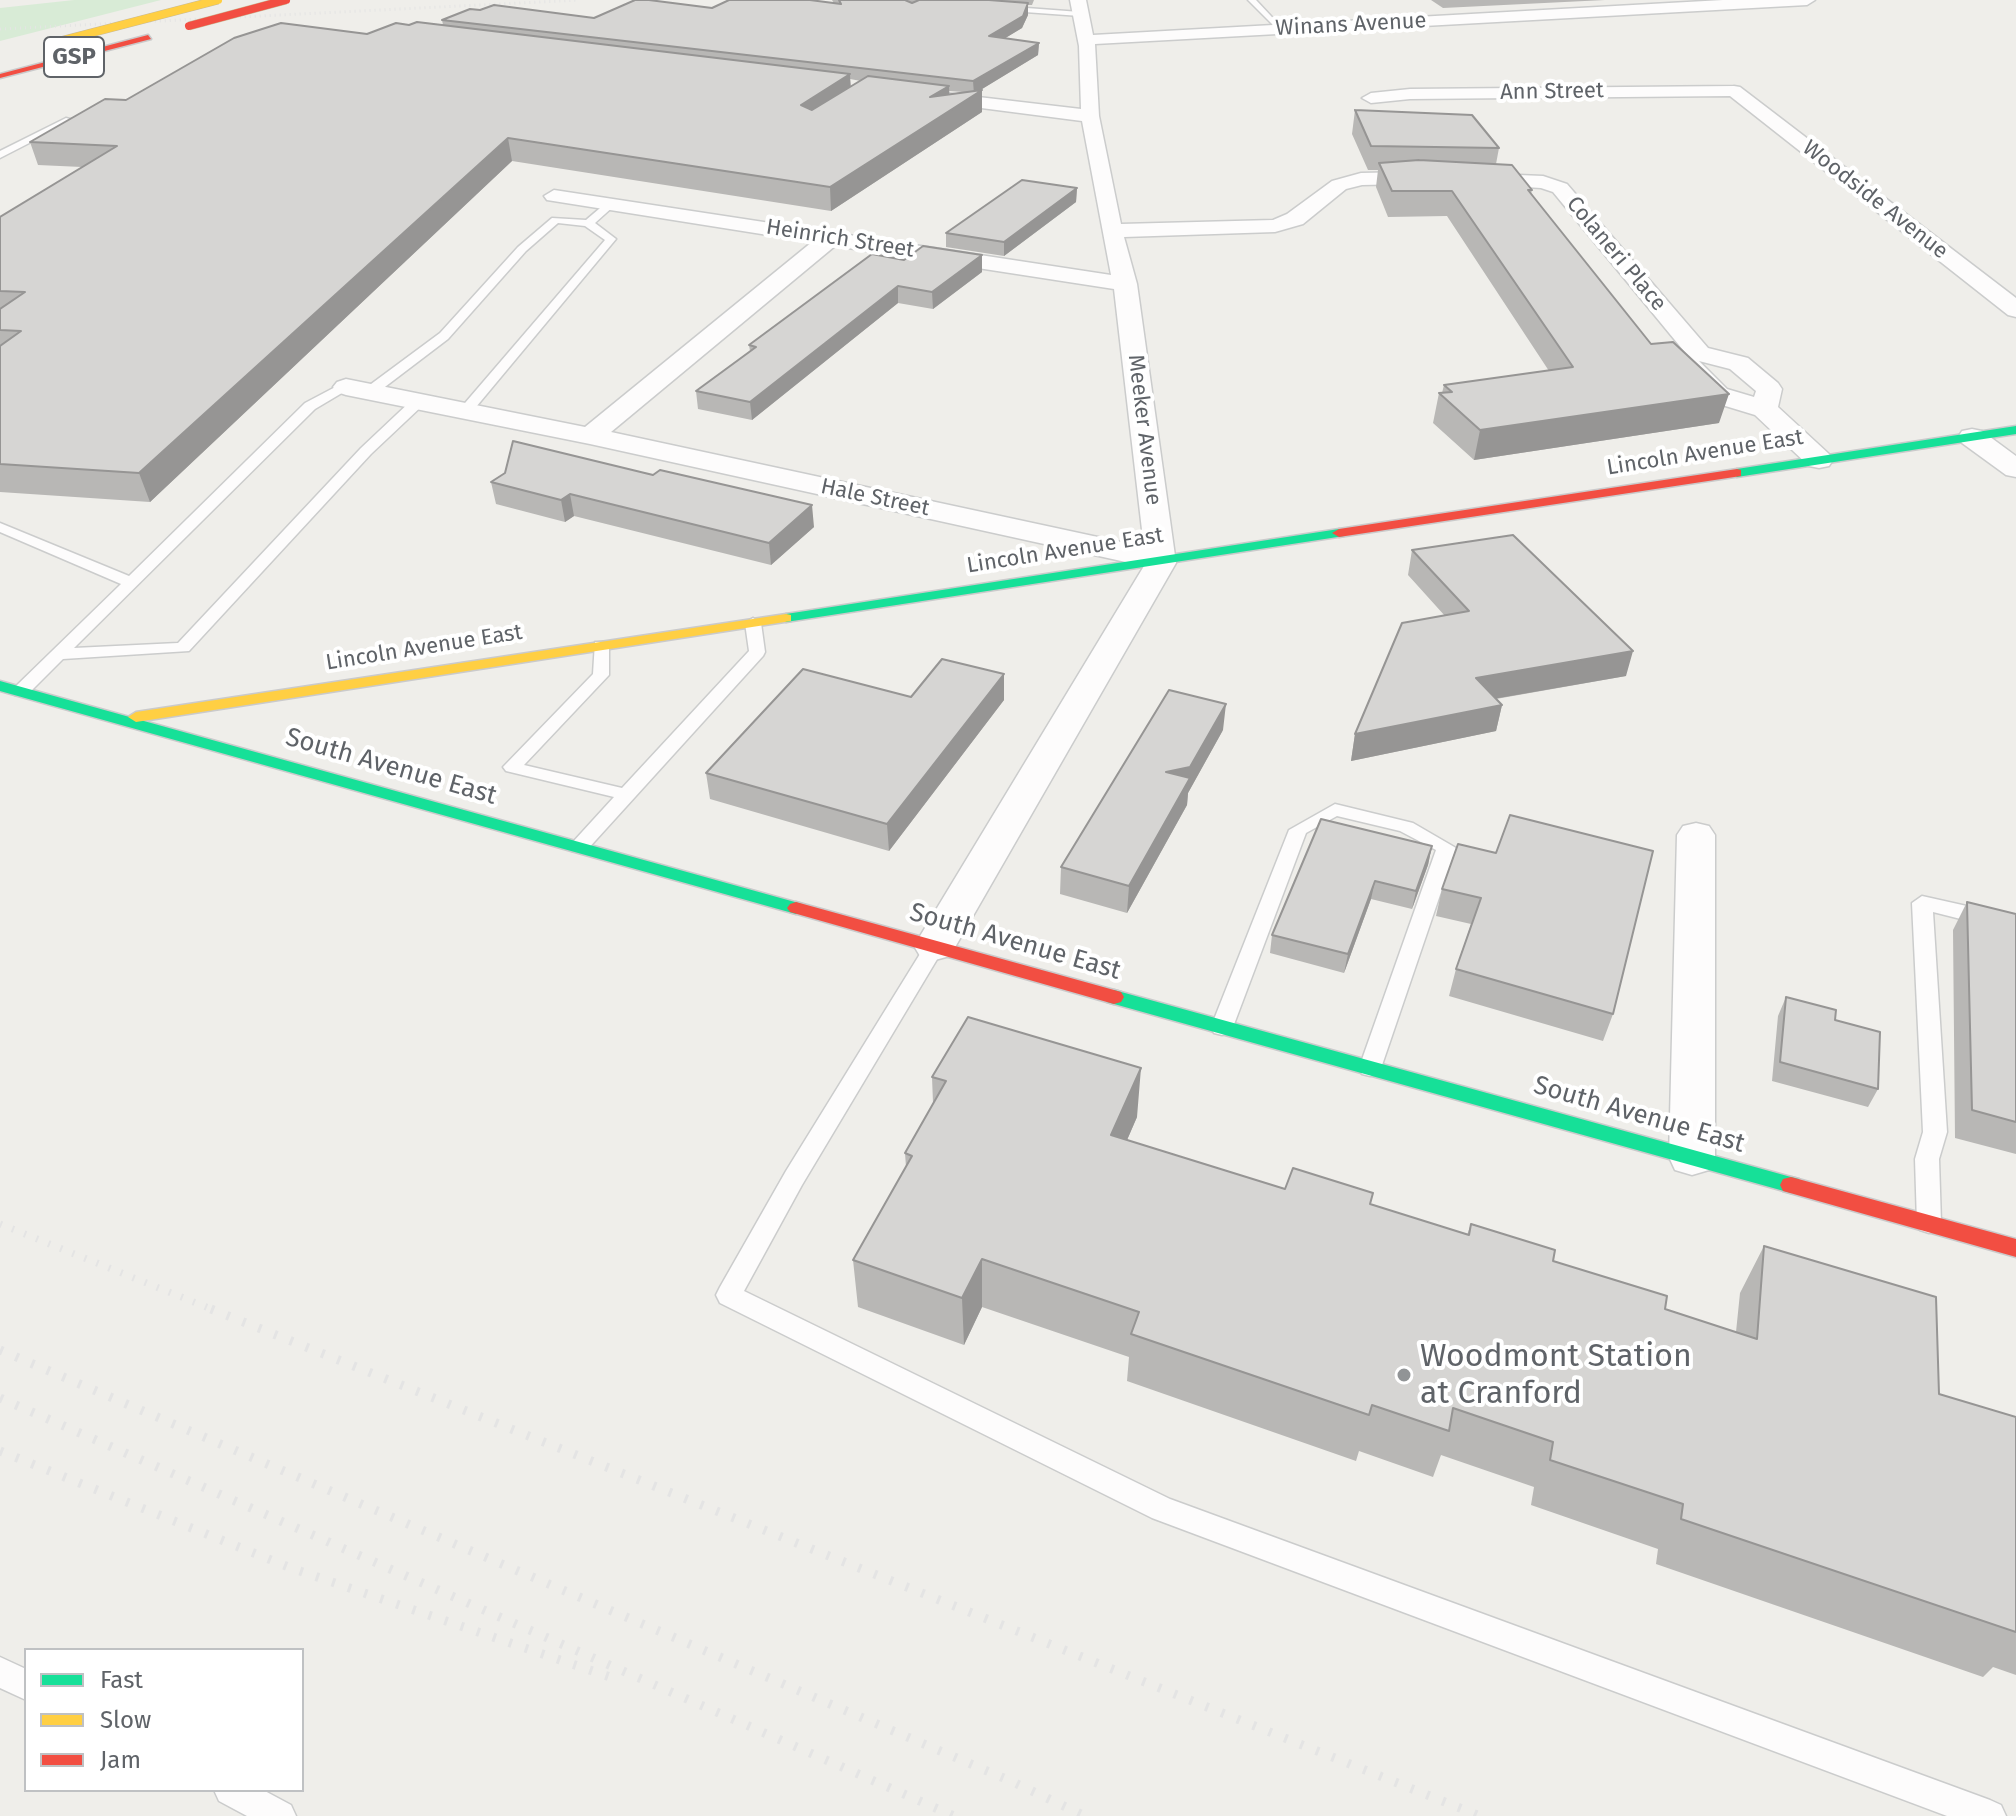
<!DOCTYPE html>
<style>
body{margin:0}
#map{position:relative;width:2016px;height:1816px;overflow:hidden;background:#efeeea;font-family:"Fira Sans",sans-serif}
canvas{display:block}
.legend{position:absolute;left:24px;top:1648px;width:280px;height:144px;box-sizing:border-box;background:#fff;border:2px solid #bfc1c3;margin:0;padding:10px 14px;list-style:none;font-size:24px;color:#5f6368}
.legend li{display:flex;align-items:center;gap:16px;height:40px}
.legend b{width:40px;border:2px solid #bfc1c3}
</style>
<div id="map">
<canvas width="2016" height="1816"></canvas>
<ul class="legend">
<li><b style="height:10px;background:#16e098"></b>Fast</li>
<li><b style="height:10px;background:#ffcf43"></b>Slow</li>
<li><b style="height:10px;background:#f24e42"></b>Jam</li>
</ul>
</div>
<script>
const ctx = document.querySelector('canvas').getContext('2d');
ctx.lineJoin = 'round';
function fillPath(path, color) {
  ctx.fillStyle = color;
  ctx.fill(path, 'evenodd');
}
function shape(rows) {
  const path = new Path2D();
  for (const r of rows) {
    path.moveTo(r[0], r[1]);
    for (let i = 2; i < r.length; i += 2) path.lineTo(r[i], r[i + 1]);
  }
  return path;
}
function trace(path, color, width, dash) {
  ctx.strokeStyle = color;
  ctx.lineWidth = width;
  ctx.lineCap = dash ? 'butt' : 'round';
  ctx.setLineDash(dash || []);
  ctx.stroke(path);
}
function drawText(font, color, halo, rows, align = 'center') {
  ctx.font = font + ' "Fira Sans",sans-serif';
  ctx.lineWidth = 8;
  ctx.setLineDash([]);
  ctx.textBaseline = 'middle';
  ctx.strokeStyle = halo;
  ctx.fillStyle = color;
  for (const [text, x, y, turn = 0] of rows) {
    ctx.save();
    ctx.translate(x, y);
    ctx.rotate((+turn || 0) * Math.PI / 180);
    ctx.textAlign = isNaN(turn) ? turn : align;
    if (halo) ctx.strokeText(text, 0, 0);
    ctx.fillText(text, 0, 0);
    ctx.restore();
  }
}
const green = shape([
 [74,0,161,0,0,41,0,8]
]);
const lane = shape([
 [1248,0,1256,0,1285,31,1279,31,1248,0],
 [1000,6,1080,12,1084,14,1080,16,997,10,1000,6],
 [66,118,74,120,0,158,0,151,66,118],
 [606,203,615,205,595,223,616,239,471,413,459,410,605,240,585,226,558,223,526,251,448,339,373,396,363,396,363,390,440,333,518,247,552,218,586,220,606,203],
 [341,384,352,387,315,409,74,648,178,643,361,448,413,399,423,399,423,405,371,454,189,651,63,659,27,695,15,695,12,691,15,687,121,584,0,532,0,523,129,576,305,403,341,384],
 [753,618,761,623,765,652,763,656,586,851,572,851,569,847,572,843,614,797,506,771,503,767,593,674,595,642,607,642,609,645,609,675,524,765,622,788,749,651,745,623,753,618],
 [1335,804,1413,823,1456,848,1381,1068,1378,1074,1370,1076,1362,1074,1359,1068,1436,850,1400,831,1337,816,1306,833,1233,1027,1230,1033,1222,1035,1214,1033,1211,1027,1289,830,1335,804],
 [1922,896,2016,917,2016,933,1933,912,1947,1132,1939,1159,1941,1223,1938,1230,1929,1233,1920,1230,1917,1223,1915,1159,1923,1132,1912,903,1922,896],
 [935,939,942,941,945,946,802,1185,744,1291,1170,1499,1990,1800,2001,1805,2006,1816,1947,1816,1152,1518,720,1303,716,1295,720,1287,786,1171,928,941,935,939],
 [0,1657,26,1669,26,1700,0,1688,0,1657],
 [214,1790,263,1790,291,1805,296,1816,247,1816,219,1801,214,1790]
]);
const street = shape([
 [1070,0,1086,0,1093,35,1723,0,1815,0,1807,5,1095,44,1099,116,1121,224,1273,220,1287,214,1332,181,1361,173,1408,172,1418,178,1408,184,1362,185,1346,189,1303,224,1275,232,1124,237,1137,284,1176,563,950,956,935,960,920,956,914,946,1144,566,590,444,346,395,337,392,333,387,337,382,346,379,585,427,812,242,547,200,544,196,554,190,1111,275,1082,121,927,101,918,96,927,91,1081,109,1079,46,1070,0],
 [835,246,1114,289,1144,547,611,432,835,246],
 [1734,86,1740,87,2016,298,2016,317,2008,315,1730,96,1410,99,1371,103,1362,98,1371,93,1410,89,1734,86],
 [1470,173,1543,176,1567,184,1708,348,1748,358,1778,383,1782,389,1778,407,1829,454,1833,460,1829,466,1819,468,1809,466,1755,415,1709,401,1680,373,1675,364,1679,359,1688,356,1553,192,1541,188,1463,183,1460,179,1463,175,1470,173],
 [1699,361,1730,369,1756,391,1754,397,1727,389,1699,361],
 [1972,429,1982,431,2016,456,2016,477,2006,475,1962,443,1958,437,1962,431,1972,429],
 [1696,823,1709,826,1715,835,1715,1157,1709,1170,1692,1175,1675,1170,1669,1157,1677,835,1683,826,1696,823]
]);
const fast = shape([
 [2016,426,2016,434,1737,477,1731,473,1737,469,2016,426],
 [1339,529,1344,530,1344,536,786,622,779,618,786,614,1339,529],
 [0,681,802,904,805,908,796,914,0,691,0,681],
 [1114,990,1791,1177,1799,1179,1802,1185,1799,1191,1791,1193,1107,1002,1104,997,1107,992,1114,990]
]);
const slow = shape([
 [786,614,791,615,791,621,136,722,128,717,136,712,786,614]
]);
const jam = shape([
 [148,35,151,39,0,78,0,74,148,35],
 [1737,469,1741,470,1741,476,1339,537,1332,533,1339,529,1737,469],
 [796,902,1114,990,1121,992,1124,997,1121,1002,1114,1004,790,912,787,908,790,904,796,902],
 [1791,1177,2016,1239,2016,1257,1783,1191,1780,1185,1783,1179,1791,1177]
]);
const railFar2 = shape([
 [0,29,578,0]
]);
const railFar1 = shape([
 [0,1224,216,1311]
]);
const rail = shape([
 [211,1309,1480,1816],
 [0,1350,1013,1782,1085,1816],
 [0,1398,954,1816],
 [0,1451,291,1568,619,1680]
]);
const slowBridge = shape([
 [60,41,218,0]
]);
const jamBridge = shape([
 [189,26,286,0]
]);
const wall = shape([
 [832,0,1034,0,1032,5,1028,5,1028,15,1022,28,1005,38,1039,43,1038,55,980,90,982,112,831,211,512,161,150,502,0,492,0,217,82,167,38,165,30,142,126,100,367,34,409,25,443,25,442,20,594,18,834,3],
 [850,79,861,81,851,87],
 [949,91,963,92,949,94],
 [1431,0,1605,0,1443,8],
 [1355,110,1499,148,1496,164,1532,190,1531,194,1651,344,1719,423,1474,460,1433,423,1439,393,1442,393,1444,385,1549,371,1447,216,1388,217,1376,187,1378,170,1368,170,1352,134],
 [1077,188,1076,202,1004,256,946,247,946,233],
 [872,254,982,272,933,309,898,303,752,420,698,409,696,391,750,351,749,345],
 [491,482,814,527,771,565,574,516,565,522,496,504],
 [1412,550,1626,676,1496,699,1502,705,1496,731,1351,761,1355,734,1445,616,1408,575],
 [1004,674,1004,700,889,851,710,799,706,773,911,697],
 [1223,730,1188,793,1187,805,1127,913,1060,894,1061,867],
 [1458,844,1613,1014,1603,1041,1449,996,1456,969,1471,924,1436,916,1442,889],
 [1432,846,1428,865,1412,909,1371,899,1344,973,1270,953,1272,935],
 [1967,902,2016,914,2016,1154,1955,1138,1953,930],
 [1786,997,1835,1020,1878,1089,1868,1107,1772,1081,1778,1016],
 [932,1077,1137,1117,1127,1140,1285,1189,1370,1204,1467,1235,1471,1224,1665,1309,1736,1332,1740,1293,1764,1246,1939,1394,2016,1417,2016,1675,1993,1667,1983,1677,1656,1564,1658,1549,1531,1505,1534,1487,1441,1455,1433,1477,1359,1451,1356,1461,1127,1381,1129,1357,982,1307,964,1345,858,1307,853,1260,906,1167,905,1153,933,1103]
]);
const shadedWall = shape([
 [1028,3,1028,15,1022,28,989,48,989,36],
 [1039,43,1038,55,974,94,973,81],
 [850,74,851,96,803,127,801,105],
 [949,86,950,108,930,97],
 [982,90,982,112,831,211,830,187],
 [508,138,512,161,150,502,139,473],
 [1077,188,1076,202,1004,256,1004,242],
 [982,255,982,272,933,309,932,292],
 [898,286,898,303,752,420,750,402],
 [1729,394,1719,423,1474,460,1480,430],
 [570,494,574,516,565,522,561,500],
 [812,505,814,527,771,565,769,543],
 [1633,651,1626,676,1470,703,1476,678],
 [1004,674,1004,700,889,851,887,824],
 [1226,704,1223,730,1188,793,1187,805,1127,913,1129,886,1166,772],
 [1502,705,1496,731,1351,761,1355,734],
 [1432,846,1428,865,1412,909,1416,891],
 [1375,881,1371,899,1344,973,1348,954],
 [1141,1068,1137,1117,1108,1184,1111,1135],
 [982,1259,982,1307,964,1345,962,1298]
]);
const building = shape([
 [635,0,649,0,712,8,729,0,810,0,841,4,839,0,905,0,912,3,919,0,989,0,1028,3,1023,16,989,36,1039,43,973,81,442,20,470,9,480,10,494,5,594,18,635,0],
 [417,22,850,74,801,105,812,110,868,76,949,86,930,97,982,90,830,187,508,138,139,473,0,464,0,346,21,331,0,330,0,309,25,292,0,291,0,217,117,146,30,142,105,99,126,100,234,38,281,23,367,34,396,23,409,25,417,22],
 [1355,110,1472,115,1499,148,1371,146,1355,110],
 [1419,160,1512,165,1532,190,1528,190,1651,344,1673,342,1729,394,1480,430,1439,393,1452,392,1444,385,1573,367,1452,191,1392,191,1379,163,1419,160],
 [1022,180,1077,188,1004,242,946,233,1022,180],
 [923,246,982,255,932,292,898,286,750,402,696,391,756,347,749,345,872,254,904,260,923,246],
 [513,441,653,475,660,470,812,505,769,543,570,494,561,500,491,482,505,473,513,441],
 [1513,535,1633,651,1476,678,1502,705,1355,734,1402,623,1469,611,1412,550,1513,535],
 [942,659,1004,674,887,824,706,773,803,669,911,697,942,659],
 [1169,690,1226,704,1190,767,1166,772,1190,778,1129,886,1061,867,1169,690],
 [1510,815,1653,851,1613,1014,1456,969,1481,898,1442,889,1458,844,1496,853,1510,815],
 [1321,819,1432,846,1416,891,1375,881,1348,954,1272,935,1321,819],
 [1967,902,2016,914,2016,1122,1972,1110,1967,902],
 [1786,997,1836,1010,1835,1020,1880,1032,1878,1089,1780,1062,1786,997],
 [968,1017,1141,1068,1111,1135,1285,1189,1293,1168,1373,1193,1370,1204,1469,1235,1471,1224,1555,1250,1553,1261,1667,1296,1665,1309,1757,1339,1764,1246,1936,1297,1939,1394,2016,1417,2016,1632,1681,1519,1683,1504,1550,1460,1553,1442,1453,1408,1449,1431,1372,1405,1369,1415,1131,1334,1139,1312,982,1259,962,1298,853,1260,912,1156,905,1153,946,1081,932,1077,968,1017]
]);
const markers = [
 [1404,1375,8,"#919496"]
];
const farStreetnames = [
 ["Winans Avenue",1351,25,-3],
 ["Ann Street",1552,92,-1],
 ["Woodside Avenue",1875,200,38],
 ["Heinrich Street",840,239,9],
 ["Colaneri Place",1616,254,50],
 ["Meeker Avenue",1144,430,83],
 ["Lincoln Avenue East",1705,453,-9],
 ["Hale Street",875,498,12],
 ["Lincoln Avenue East",1065,551,-9],
 ["Lincoln Avenue East",424,648,-9]
];
const shields = [
 [74,57,60]
];
const shieldNames = [
 ["GSP",74,57]
];
const streetNames = [
 ["South Avenue East",391,767,16],
 ["South Avenue East",1015,942,16],
 ["South Avenue East",1639,1115,16]
];
const nearPoinames = [
 ["Woodmont Station",1420,1357],
 ["at Cranford",1420,1394]
];
fillPath(green, '#d8ebd6');
trace(lane, '#cbcccc', 3);
trace(street, '#cbcccc', 3);
trace(fast, '#cacacb', 3);
trace(slow, '#cacacb', 3);
trace(jam, '#cacacb', 3);
fillPath(lane, '#fdfcfc');
fillPath(street, '#fdfcfc');
fillPath(fast, '#16e098');
fillPath(slow, '#ffcf43');
fillPath(jam, '#f24e42');
trace(railFar2, '#e4e4e4', 3, [1, 4]);
trace(railFar1, '#e4e4e4', 7, [2, 11]);
trace(rail, '#e4e4e4', 9, [3, 14]);
trace(slowBridge, '#c8b996', 9, []);
trace(jamBridge, '#c8b996', 9, []);
trace(slowBridge, '#ffcf43', 8);
trace(jamBridge, '#f24e42', 8);
fillPath(wall, '#b8b7b5');
fillPath(shadedWall, '#969594');
fillPath(building, '#d6d5d3');
trace(building, '#969594', 2);
for (const [x, y, r, color] of markers) {
  const dot = new Path2D();
  dot.arc(x, y, r, 0, 2 * Math.PI);
  ctx.fillStyle = color;
  ctx.fill(dot);
  trace(dot, '#fff', 3);
}
drawText('22px', '#5f6368', '#fff', farStreetnames);
for (const [x, y, w] of shields) {
  const box = new Path2D();
  box.roundRect(x - w / 2, y - 20, w, 40, 6);
  ctx.fillStyle = '#fff';
  ctx.fill(box);
  trace(box, '#5f6368', 2);
}
drawText('bold 24px', '#5f6368', null, shieldNames);
drawText('26px', '#5f6368', '#fff', streetNames);
drawText('32px', '#5f6368', '#fff', nearPoinames, 'left');
</script>
